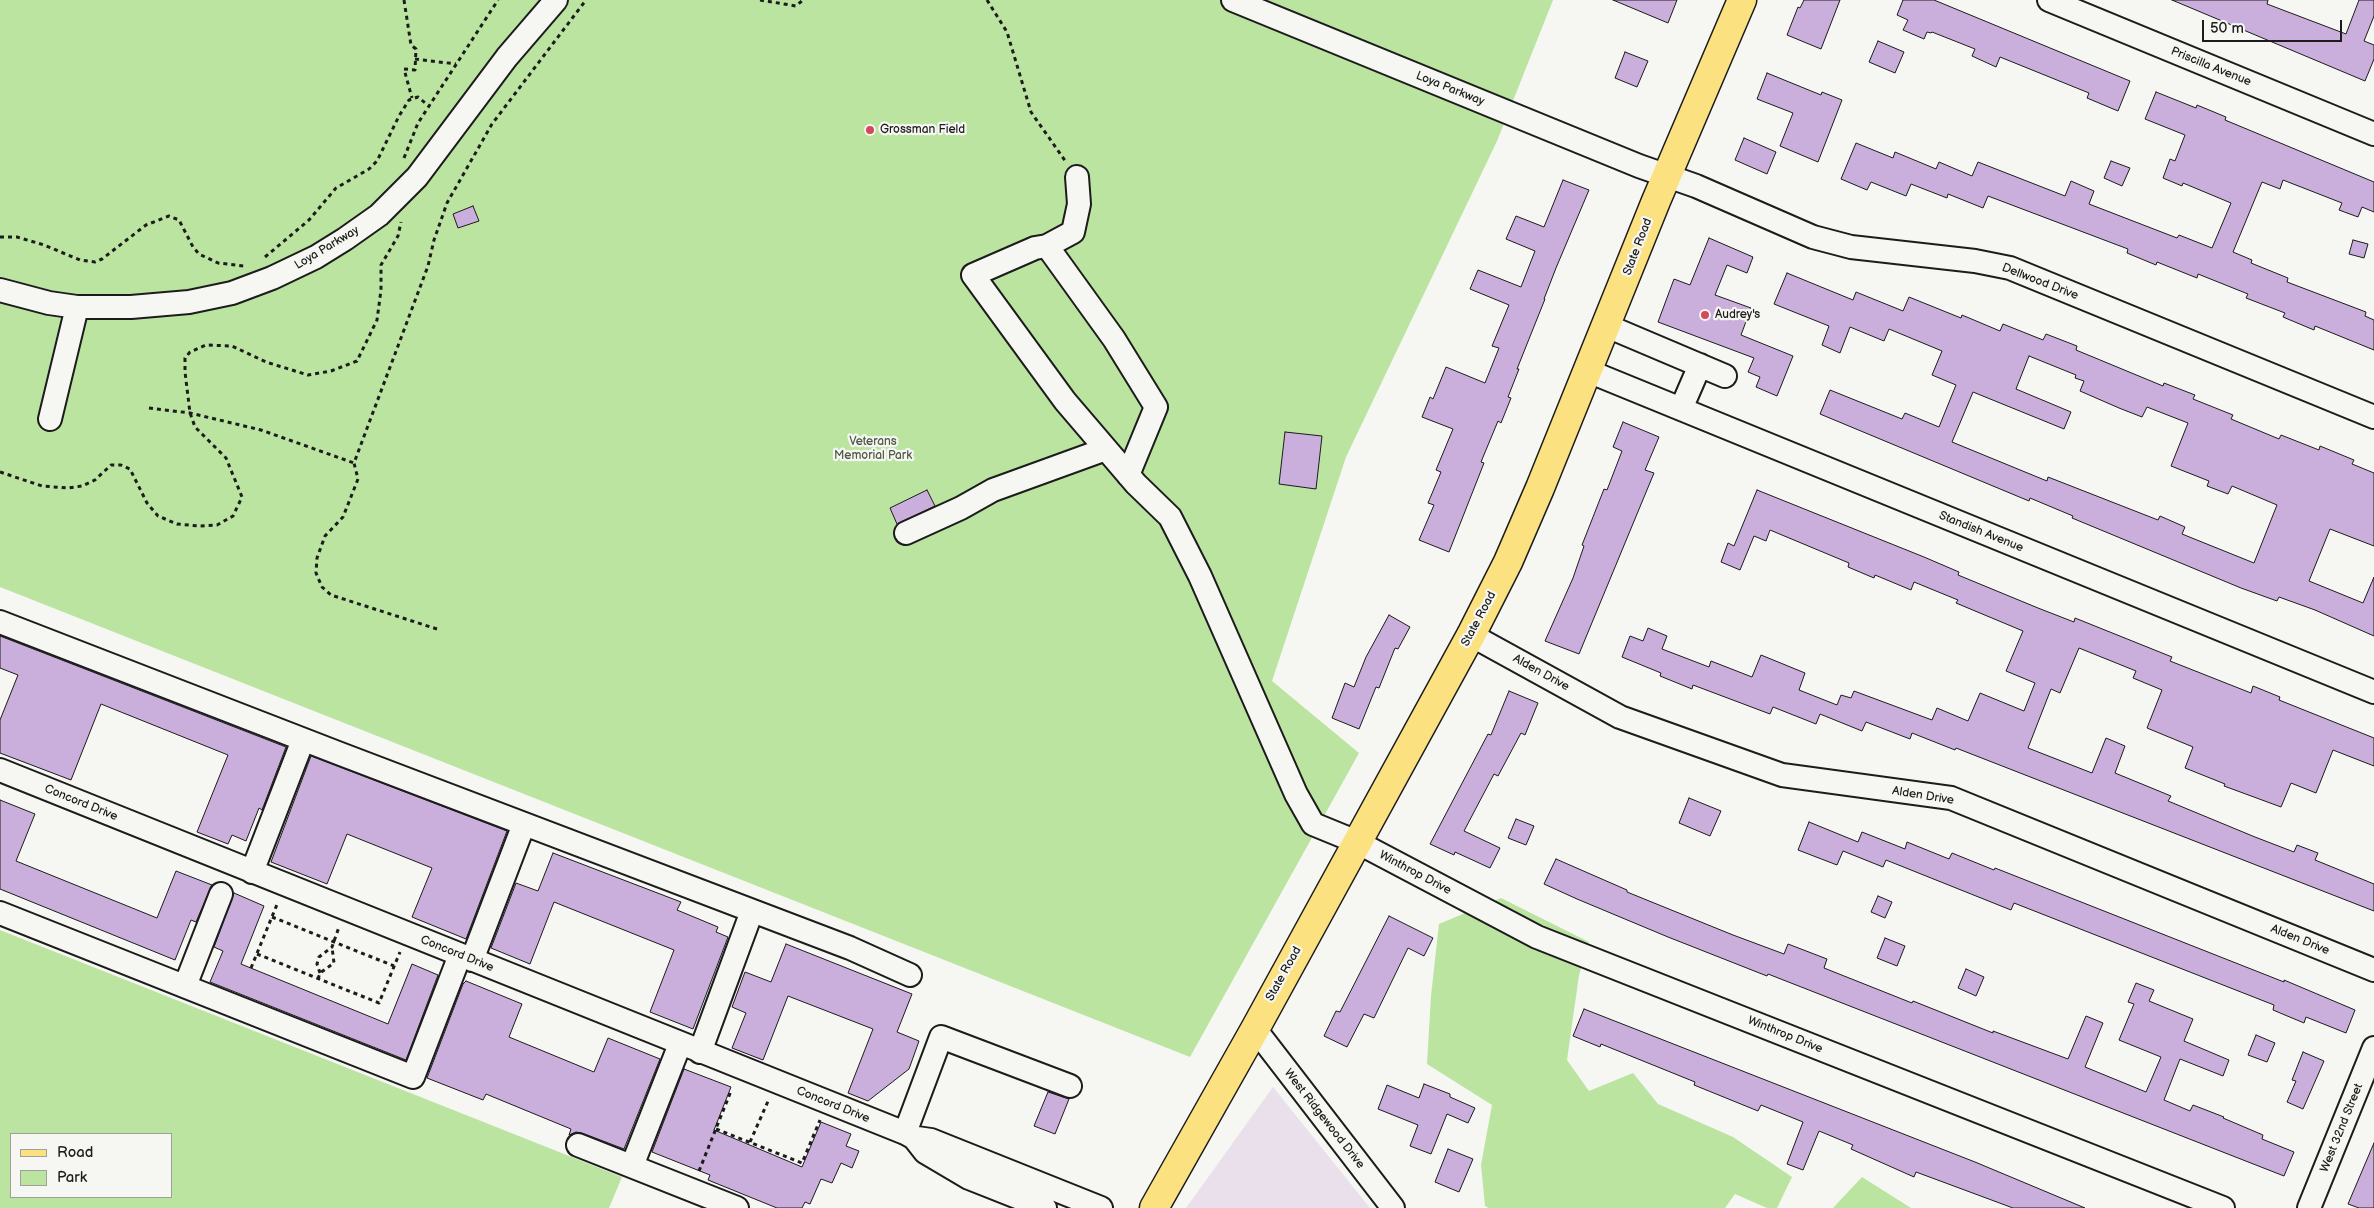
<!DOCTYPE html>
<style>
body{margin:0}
#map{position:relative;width:2374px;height:1208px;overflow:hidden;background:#f6f6f2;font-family:"Balsamiq Sans",sans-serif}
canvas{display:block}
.legend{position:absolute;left:10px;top:1133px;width:162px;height:65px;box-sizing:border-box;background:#f6f6f2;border:1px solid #9f9f9c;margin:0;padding:6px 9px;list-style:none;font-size:15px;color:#1c1c1c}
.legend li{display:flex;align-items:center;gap:10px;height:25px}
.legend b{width:25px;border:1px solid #9f9f9c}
.scale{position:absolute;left:2202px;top:20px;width:140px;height:22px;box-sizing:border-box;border:2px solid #1c1c1c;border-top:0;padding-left:6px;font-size:15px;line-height:18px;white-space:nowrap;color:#1c1c1c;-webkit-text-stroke:4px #f6f6f2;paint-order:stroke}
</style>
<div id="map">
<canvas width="2374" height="1208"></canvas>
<ul class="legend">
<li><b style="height:6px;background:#fbe180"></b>Road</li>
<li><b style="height:14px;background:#bbe4a1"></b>Park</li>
</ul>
<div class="scale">50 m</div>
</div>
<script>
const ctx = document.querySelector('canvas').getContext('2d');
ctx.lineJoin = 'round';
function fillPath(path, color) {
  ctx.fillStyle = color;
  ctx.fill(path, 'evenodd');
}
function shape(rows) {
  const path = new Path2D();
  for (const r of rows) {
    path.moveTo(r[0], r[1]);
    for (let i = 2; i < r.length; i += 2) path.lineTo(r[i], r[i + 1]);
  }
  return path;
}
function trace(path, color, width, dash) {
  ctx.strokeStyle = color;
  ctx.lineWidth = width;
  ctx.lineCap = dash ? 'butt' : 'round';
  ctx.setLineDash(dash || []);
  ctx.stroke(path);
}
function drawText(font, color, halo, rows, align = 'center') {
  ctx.font = font + ' "Balsamiq Sans",sans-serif';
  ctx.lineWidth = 4.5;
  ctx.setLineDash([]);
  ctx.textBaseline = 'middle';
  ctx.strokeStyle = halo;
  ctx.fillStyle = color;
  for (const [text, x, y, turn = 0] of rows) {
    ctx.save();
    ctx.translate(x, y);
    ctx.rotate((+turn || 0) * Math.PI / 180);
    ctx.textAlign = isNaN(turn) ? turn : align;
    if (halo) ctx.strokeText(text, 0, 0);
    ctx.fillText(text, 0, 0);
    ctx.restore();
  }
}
const built = shape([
 [1273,1087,1370,1208,1186,1208]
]);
const green = shape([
 [0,0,1553,0,1497,141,1346,457,1272,681,1359,753,1190,1057,0,587],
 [1501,898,1589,942,1579,975,1567,1060,1589,1091,1633,1073,1658,1104,1733,1137,1792,1177,1777,1208,1767,1208,1735,1194,1725,1208,1489,1208,1485,1206,1481,1165,1492,1105,1427,1064,1431,996,1439,924],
 [0,930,622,1177,609,1208,0,1208],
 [11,1134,171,1134,171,1197,11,1197],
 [1862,1177,1911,1208,1833,1208]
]);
const building = shape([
 [1613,0,1677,0,1668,23,1613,0],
 [1804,0,1840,0,1821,49,1787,35,1798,7,1800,8,1804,0],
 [1903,0,1934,0,2130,81,2118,111,2087,98,2089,93,2000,57,1996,67,1972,56,1975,49,1932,32,1931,33,1927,32,1924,39,1903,30,1908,20,1897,15,1903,0],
 [2172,0,2268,0,2267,4,2346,34,2359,0,2374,0,2374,16,2364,41,2374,45,2374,59,2365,81,2172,0],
 [1878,41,1904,52,1895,73,1869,62,1878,41],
 [1625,52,1648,61,1637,87,1615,78,1625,52],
 [1767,73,1821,95,1822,92,1842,100,1818,162,1780,146,1793,113,1757,99,1767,73],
 [2156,92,2196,108,2197,105,2226,117,2225,120,2374,182,2374,212,2362,207,2358,217,2339,210,2342,203,2283,180,2280,189,2262,182,2233,252,2252,260,2251,263,2288,278,2287,282,2366,312,2365,316,2374,320,2374,350,2315,326,2314,330,2283,317,2285,313,2246,298,2248,294,2198,274,2197,278,2157,262,2156,265,2127,253,2128,249,1988,196,1983,208,1948,194,1947,198,1911,184,1906,196,1871,182,1867,190,1841,179,1856,143,1893,158,1895,152,1936,169,1939,162,1972,176,1978,162,2065,196,2071,181,2094,191,2089,204,2177,238,2179,235,2212,248,2231,203,2183,183,2182,186,2163,178,2170,159,2175,161,2185,135,2145,119,2156,92],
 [1744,138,1776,152,1767,174,1735,160,1744,138],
 [2111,161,2130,168,2122,186,2104,178,2111,161],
 [1563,180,1589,190,1556,268,1544,299,1545,299,1517,369,1519,369,1508,397,1511,398,1501,423,1498,421,1481,462,1484,463,1449,552,1419,540,1434,505,1428,503,1441,472,1436,470,1453,429,1422,417,1430,397,1433,399,1446,367,1485,383,1499,348,1492,346,1509,305,1470,289,1478,270,1521,287,1535,251,1506,239,1516,216,1544,227,1563,180],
 [473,206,479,221,458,228,453,214,473,206],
 [1709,238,1753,257,1747,273,1727,265,1715,295,1751,308,1741,335,1793,356,1777,396,1756,387,1760,377,1748,372,1754,358,1658,322,1674,279,1690,285,1709,238],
 [2353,240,2368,244,2364,258,2349,254,2353,240],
 [1787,273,1853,300,1856,292,1903,311,1909,297,1961,318,1962,315,2000,331,2003,324,2043,340,2046,334,2077,346,2076,350,2163,386,2164,383,2195,395,2193,399,2233,415,2231,419,2279,439,2281,435,2319,450,2320,446,2354,460,2352,464,2374,473,2374,546,2330,529,2309,581,2363,603,2374,577,2374,636,2315,610,2279,597,2277,601,2241,588,2072,518,2073,516,2030,498,2029,501,1820,414,1830,390,1902,419,1905,413,1939,427,1956,385,1932,375,1942,351,1889,329,1884,341,1850,327,1840,353,1822,345,1829,326,1774,304,1787,273],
 [2029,356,2076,375,2075,378,2084,381,2080,391,2119,408,2142,417,2147,407,2188,423,2171,466,2209,481,2207,486,2228,494,2232,486,2277,505,2254,563,2182,534,2185,527,2160,516,2158,520,2048,477,2047,481,1952,442,1973,392,2064,429,2071,412,2016,389,2029,356],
 [1623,422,1659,437,1645,470,1654,473,1579,654,1545,641,1573,578,1584,546,1582,545,1604,489,1607,490,1622,451,1613,447,1623,422],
 [1285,432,1322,436,1316,489,1279,484,1285,432],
 [927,490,935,506,897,524,890,508,927,490],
 [1757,490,1924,557,1959,572,1958,575,2038,608,2074,622,2075,618,2172,657,2170,661,2251,693,2253,686,2280,697,2279,700,2374,738,2374,766,2333,750,2316,793,2291,783,2281,807,2224,786,2225,784,2185,768,2193,747,2147,728,2162,690,2133,678,2136,671,2079,648,2060,693,2051,689,2028,748,2092,773,2106,738,2125,746,2115,773,2171,796,2168,801,2255,837,2294,852,2297,845,2318,853,2315,860,2374,884,2374,911,1956,748,1955,750,1912,733,1910,739,1866,722,1862,731,1820,714,1816,724,1773,707,1770,714,1693,685,1692,689,1660,676,1661,673,1622,657,1630,636,1643,641,1648,628,1667,636,1662,649,1709,667,1711,661,1752,677,1761,655,1805,673,1799,690,1837,705,1841,695,1851,698,1854,691,1932,720,1937,708,1968,721,1980,693,2024,711,2035,683,2006,671,2023,631,1956,603,1958,600,1914,582,1911,590,1875,575,1874,578,1848,567,1849,563,1770,530,1766,541,1754,536,1740,570,1721,562,1728,543,1734,546,1757,490],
 [1389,615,1410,627,1398,649,1395,648,1379,688,1376,687,1359,729,1332,718,1345,683,1354,687,1366,657,1389,615],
 [0,636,286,747,262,810,259,808,246,841,232,835,228,844,197,832,228,755,101,704,71,780,0,753,0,720,18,675,0,668,0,636],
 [1509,691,1538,703,1525,735,1521,733,1498,776,1494,774,1464,831,1500,848,1490,868,1455,852,1454,855,1430,844,1488,734,1491,735,1509,691],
 [311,756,507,831,466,939,412,917,432,868,347,834,327,884,271,862,311,756],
 [1689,798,1721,811,1710,836,1679,823,1689,798],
 [0,800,35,814,16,861,157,918,176,871,212,885,196,922,191,920,175,960,0,889,0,800],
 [1516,819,1534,826,1526,845,1508,838,1516,819],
 [1809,822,1858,842,1862,832,1905,849,1907,842,1949,859,1952,853,1994,870,1995,868,2284,982,2284,980,2355,1010,2346,1033,2306,1017,2304,1023,2273,1010,2274,1005,2014,903,2011,910,1886,860,1883,867,1843,851,1837,865,1798,850,1809,822],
 [553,853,681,902,677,910,718,927,716,932,728,937,693,1029,650,1012,674,950,554,902,530,964,491,948,516,883,538,891,553,853],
 [1556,859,1627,890,1627,892,1733,935,1784,954,1788,944,1827,959,1824,968,1912,1003,1913,1001,1993,1033,1993,1031,2068,1059,2086,1016,2103,1023,2085,1067,2146,1092,2161,1057,2119,1040,2134,1004,2128,1002,2136,983,2154,990,2149,1001,2193,1019,2184,1041,2229,1060,2223,1076,2180,1059,2164,1100,2190,1111,2193,1105,2224,1117,2223,1118,2263,1135,2262,1139,2294,1152,2284,1176,1768,974,1767,976,1668,937,1577,899,1544,884,1556,859],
 [234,893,264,906,241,964,388,1024,412,964,438,975,406,1060,210,982,223,951,214,947,234,893],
 [1878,896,1892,902,1885,918,1871,912,1878,896],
 [1389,916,1433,938,1424,956,1408,948,1374,1018,1364,1014,1347,1047,1324,1036,1336,1011,1340,1012,1389,916],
 [1885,938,1905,946,1897,966,1877,958,1885,938],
 [786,944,912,994,897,1032,919,1041,909,1069,868,1101,848,1093,873,1029,788,996,763,1060,732,1048,746,1013,732,1007,745,972,771,982,786,944],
 [1966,969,1984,977,1976,996,1958,988,1966,969],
 [466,981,522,1004,509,1037,594,1072,608,1038,660,1059,624,1149,582,1133,576,1132,569,1135,571,1129,486,1094,483,1100,427,1078,463,984,466,981],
 [1584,1009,1975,1162,2085,1208,2013,1208,1916,1172,1914,1177,1851,1149,1853,1145,1819,1131,1803,1170,1787,1164,1803,1122,1761,1105,1758,1111,1694,1085,1695,1082,1601,1044,1600,1047,1573,1036,1584,1009],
 [2256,1035,2275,1043,2267,1062,2248,1055,2256,1035],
 [2303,1052,2324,1061,2303,1109,2287,1102,2296,1081,2292,1080,2303,1052],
 [684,1069,731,1087,714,1130,802,1167,821,1122,851,1134,846,1146,859,1151,852,1168,841,1163,832,1183,821,1179,810,1204,805,1202,802,1208,777,1208,708,1180,710,1175,652,1152,684,1069],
 [1424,1084,1450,1094,1450,1097,1475,1108,1468,1123,1447,1114,1431,1154,1410,1146,1418,1125,1378,1109,1387,1085,1419,1098,1424,1084],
 [1048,1092,1069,1099,1055,1134,1034,1126,1048,1092],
 [2374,1143,2374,1208,2359,1208,2348,1204,2374,1143],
 [1448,1149,1473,1159,1459,1192,1435,1182,1448,1149]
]);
const path = shape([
 [404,0,411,45,416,49,415,70,404,69,412,98],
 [760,0,796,6,803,0],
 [987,0,1007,32,1031,112,1066,162],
 [415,59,456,64],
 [404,158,418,123,498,0],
 [0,237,17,237,44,245,80,260,95,262,102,259,146,225,169,216,179,220,193,247,199,254,218,263,244,266],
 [265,257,309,220,336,188,369,169,377,161,399,116,409,100,418,97,429,106],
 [149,408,190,413,261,430,354,463],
 [0,472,42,486,68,488,82,486,95,480,111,465,121,465,130,469,147,503,158,516,177,524,199,526,217,525,233,516,242,497,226,458,195,427,190,413,185,372,185,358,190,352,206,345,232,346,266,362,308,375,331,371,357,361,377,320,381,290,381,265,398,236,401,222],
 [437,629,331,595,322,587,316,573,317,558,325,536,343,517,358,479,354,463,428,266,434,240,447,203,492,124,586,0],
 [272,917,394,966],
 [257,954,379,1003,400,952],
 [251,968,278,902],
 [320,973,317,964,319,957,332,947,339,927],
 [318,979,320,973,334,963,332,947],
 [716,1129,802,1163,820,1120],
 [750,1142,769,1099],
 [699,1171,731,1091]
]);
const minor = shape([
 [1233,0,1639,166,1696,186,1813,237,1851,247,1975,261,2010,268,2374,417],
 [2049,0,2374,134],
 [1047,246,1073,232,1079,204,1077,177],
 [0,290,49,303,77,307,131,307,189,302,232,293,272,278,316,257,345,239,379,215,417,177,507,57,556,0],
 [1607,326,1725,376],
 [1588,371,2374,692],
 [1681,409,1700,365],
 [50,419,77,307],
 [1128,475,1156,407,1114,339,1047,246,1035,248,973,275,1065,401,1136,484,1170,517,1200,576,1296,794,1313,824,1357,842,1537,937,2223,1208],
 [906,533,961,508,993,490,1106,449],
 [0,622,338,753,850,948,910,975],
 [1471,635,1620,717,1782,775,1951,798,2374,970],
 [0,770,905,1133,914,1138,925,1152,969,1178,1045,1208],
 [252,872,303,740],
 [0,913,413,1077,460,955],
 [472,960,524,824],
 [185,986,221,894],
 [1255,1029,1393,1208],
 [700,1052,752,911],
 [905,1133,941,1037,1070,1086],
 [917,1138,931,1140,1101,1208],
 [578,1145,737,1208],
 [632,1166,680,1044],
 [2309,1208,2374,1048]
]);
const major = shape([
 [1154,1208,1255,1029,1471,635,1508,562,1540,488,1656,201,1742,0]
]);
const markers = [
 [870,130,5,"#d1495b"],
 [1705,315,5,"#d1495b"]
];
const streetNames = [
 ["Priscilla Avenue",2211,67,22],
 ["Loya Parkway",1450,89,22],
 ["State Road",1638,247,-69],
 ["Loya Parkway",327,248,-31],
 ["Dellwood Drive",2040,282,21],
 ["Standish Avenue",1981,532,22],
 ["State Road",1479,619,-62],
 ["Alden Drive",1541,673,29],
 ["Alden Drive",1923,796,9],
 ["Concord Drive",81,803,22],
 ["Winthrop Drive",1415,873,28],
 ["Alden Drive",2300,940,22],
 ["Concord Drive",457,954,22],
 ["State Road",1284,974,-61],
 ["Winthrop Drive",1785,1035,22],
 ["Concord Drive",833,1105,22],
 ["West Ridgewood Drive",1324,1119,52],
 ["West 32nd Street",2342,1128,-68]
];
const poiNames = [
 ["Grossman Field",880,130],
 ["Audrey's",1715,315]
];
const parkNames = [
 ["Veterans",873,442],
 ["Memorial Park",873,456]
];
fillPath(built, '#e9e0eb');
fillPath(green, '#bbe4a1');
fillPath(building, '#caaedb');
trace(building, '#1c1c1c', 1);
trace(minor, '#1c1c1c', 26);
trace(major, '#1c1c1c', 31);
trace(path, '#1c1c1c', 3, [4, 4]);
trace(minor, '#f6f6f2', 22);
trace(major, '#fbe180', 28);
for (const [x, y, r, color] of markers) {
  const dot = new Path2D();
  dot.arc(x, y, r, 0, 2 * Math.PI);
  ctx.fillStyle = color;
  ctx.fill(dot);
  trace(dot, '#f6f6f2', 2);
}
drawText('12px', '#1c1c1c', '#f6f6f2', streetNames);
drawText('12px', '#1c1c1c', '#f6f6f2', poiNames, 'left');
drawText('12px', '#4c5844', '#f6f6f2', parkNames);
</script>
